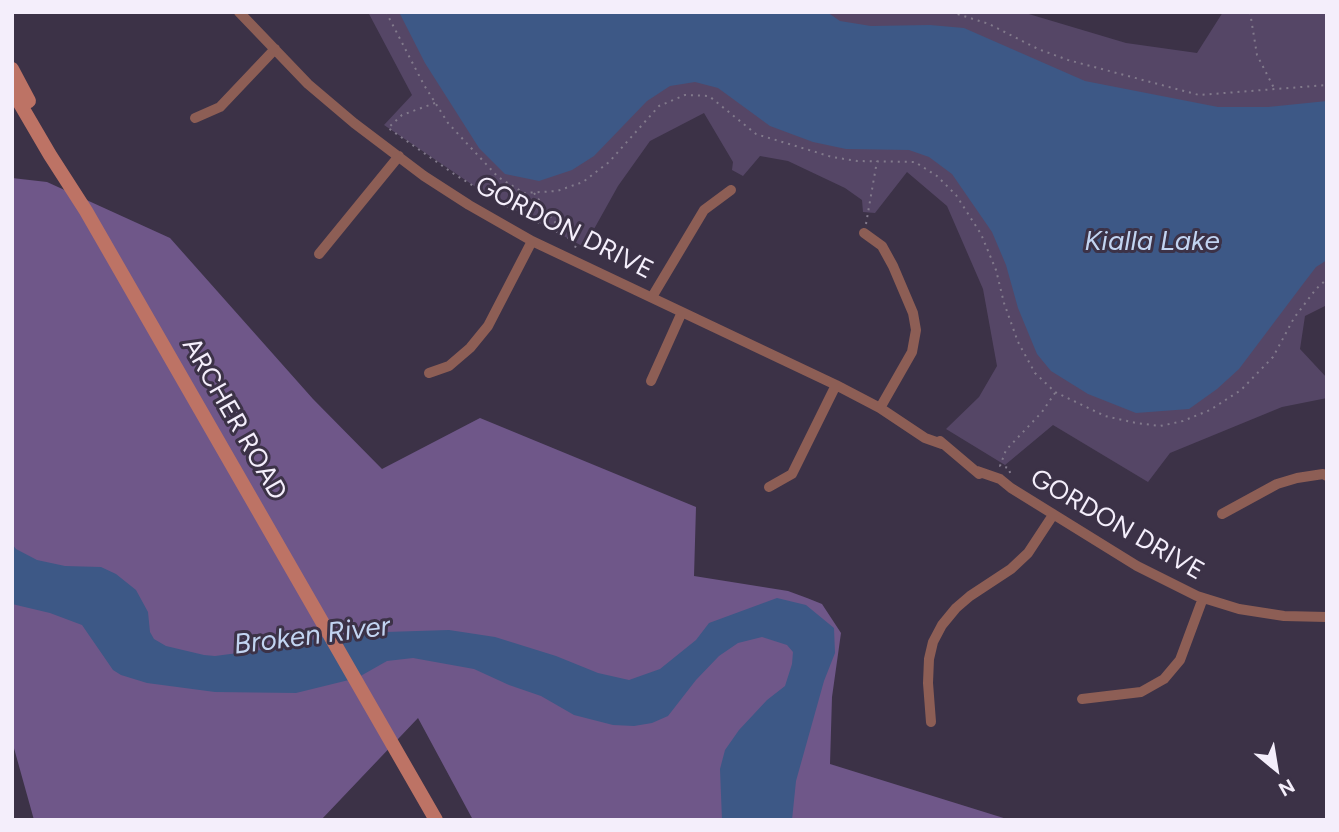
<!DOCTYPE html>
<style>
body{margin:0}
#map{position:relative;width:1339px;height:832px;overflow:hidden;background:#3c3247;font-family:Figtree,sans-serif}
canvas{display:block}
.frame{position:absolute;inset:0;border:14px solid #f4eefb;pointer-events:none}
.north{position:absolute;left:1241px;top:734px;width:70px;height:70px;-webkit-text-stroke:5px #3c3247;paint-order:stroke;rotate:150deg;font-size:19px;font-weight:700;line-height:28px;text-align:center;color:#f4eefb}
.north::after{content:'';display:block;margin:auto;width:24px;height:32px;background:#f4eefb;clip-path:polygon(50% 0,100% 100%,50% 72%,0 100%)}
</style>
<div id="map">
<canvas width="1339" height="832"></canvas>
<div class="frame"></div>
<div class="north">N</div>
</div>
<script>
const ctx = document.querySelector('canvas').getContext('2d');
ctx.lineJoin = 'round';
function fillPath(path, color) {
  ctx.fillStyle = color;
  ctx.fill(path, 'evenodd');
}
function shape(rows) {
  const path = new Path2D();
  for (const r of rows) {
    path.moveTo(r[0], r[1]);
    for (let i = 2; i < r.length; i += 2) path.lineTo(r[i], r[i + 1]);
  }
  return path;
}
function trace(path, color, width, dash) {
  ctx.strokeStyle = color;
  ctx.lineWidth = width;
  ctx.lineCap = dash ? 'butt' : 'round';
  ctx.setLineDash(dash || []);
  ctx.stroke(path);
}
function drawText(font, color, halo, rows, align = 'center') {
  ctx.font = font + ' Figtree,sans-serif';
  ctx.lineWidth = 6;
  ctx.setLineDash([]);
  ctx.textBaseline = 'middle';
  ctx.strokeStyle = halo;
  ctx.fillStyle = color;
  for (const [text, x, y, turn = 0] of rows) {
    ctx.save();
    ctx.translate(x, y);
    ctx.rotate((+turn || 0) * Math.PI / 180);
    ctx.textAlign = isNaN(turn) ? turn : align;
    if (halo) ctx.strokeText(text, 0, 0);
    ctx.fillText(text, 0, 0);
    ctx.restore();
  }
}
const green = shape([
 [368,12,1022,12,1126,43,1197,53,1223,12,1327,12,1327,305,1305,316,1300,349,1327,378,1327,398,1282,407,1170,453,1148,482,1053,425,1005,465,946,429,979,397,997,366,983,289,947,206,907,172,875,213,863,212,862,200,845,188,788,161,760,156,743,176,732,170,733,162,704,113,650,141,618,186,584,247,489,196,384,125,412,95]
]);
const forest = shape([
 [12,178,47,182,170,238,313,399,382,469,480,418,696,507,694,576,788,591,807,598,822,604,841,633,832,697,830,764,1010,820,473,820,418,718,321,820,34,820,12,741]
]);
const water = shape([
 [399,12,827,12,840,21,871,26,930,25,964,28,1085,81,1218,107,1268,107,1327,101,1327,260,1316,267,1303,284,1239,369,1217,389,1189,409,1136,413,1088,394,1051,371,1037,354,1018,308,1006,265,992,232,952,174,929,157,909,150,846,149,813,142,770,126,718,88,695,82,670,86,647,101,594,156,572,170,539,181,505,174,479,148,425,63],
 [12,544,16,549,37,560,65,566,101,567,116,574,136,590,148,612,150,632,154,639,166,646,204,655,215,656,276,648,324,637,354,633,449,630,495,637,556,656,598,673,629,680,660,669,696,640,709,623,777,598,806,605,834,628,835,653,824,681,796,781,792,820,722,820,720,769,725,750,739,730,767,700,785,686,792,664,793,652,787,645,762,637,738,643,719,656,696,680,668,716,652,723,634,726,613,725,574,715,541,696,509,685,474,669,413,658,387,661,357,678,296,693,215,692,147,683,121,675,113,670,82,625,50,613,12,604]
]);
const path = shape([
 [386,12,424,85,448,123,498,177,524,193,557,191,583,182,609,162,659,106,685,95,709,96,756,134,832,157,857,161,915,162,937,176,956,195,981,234,996,270,1004,303,1018,342,1035,373,1055,392,1105,416,1136,423,1160,426,1183,421,1210,410,1241,390,1273,357,1294,318,1316,289,1327,279],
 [951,12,989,24,1038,49,1068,60,1199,95,1327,85],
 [1250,12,1257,55,1275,90],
 [435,103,402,115,388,128,454,174,506,206,565,236],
 [534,193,565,236,577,243,574,250],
 [866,224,877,161],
 [1010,473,1009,468,1000,466,1006,450,1042,412,1055,393]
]);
const minor = shape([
 [239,12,308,84,354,123,424,176,469,205,532,241,836,385,880,408,925,438,942,444],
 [195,118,220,107,275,49],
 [864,233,882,246,893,266,913,313,916,330,912,352,880,408],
 [319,254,399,156],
 [652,297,704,210,731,190],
 [429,373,449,366,470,348,488,326,532,241],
 [651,381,682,312],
 [940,441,979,474],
 [977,471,1000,479,1011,488,1137,566,1197,596,1239,609,1284,616,1327,617],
 [769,487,792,474,836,385],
 [1222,514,1277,484,1297,478,1323,474,1327,476],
 [1082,699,1141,692,1164,679,1180,660,1203,598],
 [931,722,928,683,929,659,933,642,942,625,956,608,970,596,1011,569,1028,553,1053,515]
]);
const secondary = shape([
 [12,69,29,101],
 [12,90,50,155,86,211,436,820]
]);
const streetNames = [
 ["GORDON DRIVE",564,228,27],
 ["ARCHER ROAD",234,419,60],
 ["GORDON DRIVE",1117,525,30]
];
const waterNames = [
 ["Kialla Lake",1152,242],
 ["Broken River",312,636,-7]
];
fillPath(green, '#554666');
fillPath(forest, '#6f5789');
fillPath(water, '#3d5886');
trace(path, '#827a8c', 2, [2, 5]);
trace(minor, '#8d5e55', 10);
trace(secondary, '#bd7365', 14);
drawText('26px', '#f4eefb', '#3c3247', streetNames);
drawText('italic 28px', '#c2d4f1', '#3c3247', waterNames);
</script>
